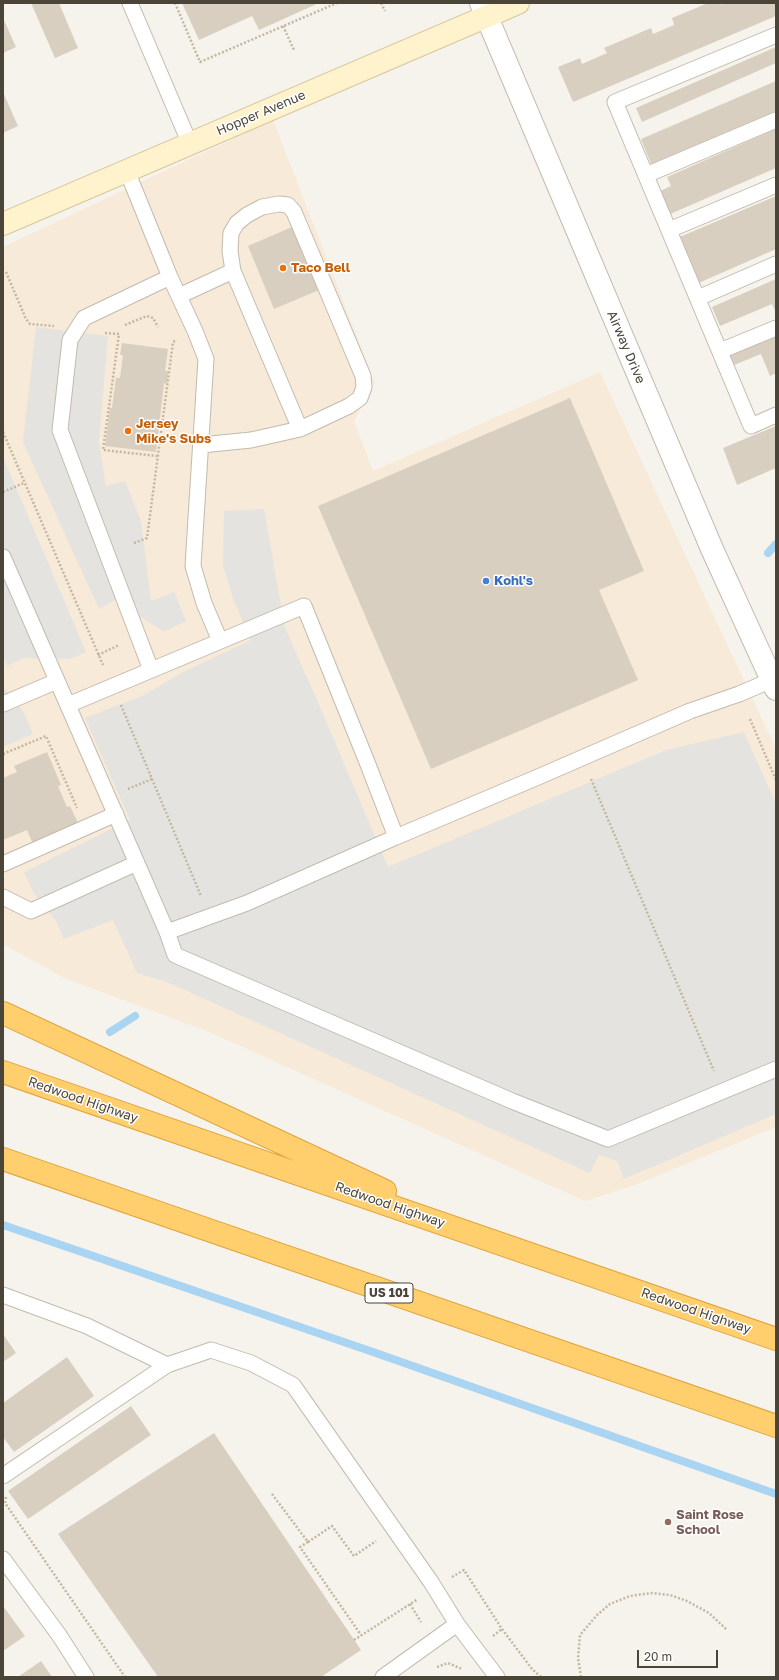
<!DOCTYPE html>
<style>
body{margin:0}
#map{position:relative;width:779px;height:1680px;overflow:hidden;background:#f6f3ec;font-family:"Golos Text",sans-serif}
canvas{display:block}
.frame{position:absolute;inset:0;border:4px solid #4b4439;pointer-events:none}
.scale{position:absolute;left:637px;top:1650px;width:81px;height:18px;box-sizing:border-box;border:2px solid #4b4439;border-top:0;padding-left:5px;font-size:12px;line-height:14px;white-space:nowrap;color:#4b4439;-webkit-text-stroke:3px #fff;paint-order:stroke}
</style>
<div id="map">
<canvas width="779" height="1680"></canvas>
<div class="frame"></div>
<div class="scale">20 m</div>
</div>
<script>
const ctx = document.querySelector('canvas').getContext('2d');
ctx.lineJoin = 'round';
function fillPath(path, color) {
  ctx.fillStyle = color;
  ctx.fill(path, 'evenodd');
}
function shape(rows) {
  const path = new Path2D();
  for (const r of rows) {
    path.moveTo(r[0], r[1]);
    for (let i = 2; i < r.length; i += 2) path.lineTo(r[i], r[i + 1]);
  }
  return path;
}
function trace(path, color, width, dash) {
  ctx.strokeStyle = color;
  ctx.lineWidth = width;
  ctx.lineCap = dash ? 'butt' : 'round';
  ctx.setLineDash(dash || []);
  ctx.stroke(path);
}
function drawText(font, color, halo, rows, align = 'center') {
  ctx.font = font + ' "Golos Text",sans-serif';
  ctx.lineWidth = 3;
  ctx.setLineDash([]);
  ctx.textBaseline = 'middle';
  ctx.strokeStyle = halo;
  ctx.fillStyle = color;
  for (const [text, x, y, turn = 0] of rows) {
    ctx.save();
    ctx.translate(x, y);
    ctx.rotate((+turn || 0) * Math.PI / 180);
    ctx.textAlign = isNaN(turn) ? turn : align;
    if (halo) ctx.strokeText(text, 0, 0);
    ctx.fillText(text, 0, 0);
    ctx.restore();
  }
}
const commercial = shape([
 [273,120,375,383,354,421,373,471,600,372,776,749,776,1127,635,1185,585,1201,207,1031,64,978,3,944,3,247]
]);
const parking = shape([
 [36,327,108,336,99,441,106,486,125,481,141,521,151,601,174,592,186,621,164,632,115,600,99,609,23,442],
 [3,457,86,652,70,659,23,658,7,666,3,657],
 [264,509,285,628,317,700,388,867,666,750,744,732,776,804,776,1114,624,1179,617,1161,599,1155,590,1173,167,982,137,973,113,920,64,939,56,921,33,892,24,872,130,820,85,718,144,695,185,671,251,640,234,601,223,566,224,511],
 [3,687,24,713,33,734,3,747]
]);
const stream = shape([
 [768,553,776,544],
 [110,1032,135,1016],
 [3,1225,373,1352,776,1494]
]);
const building = shape([
 [31,3,59,3,78,48,55,58],
 [182,3,319,3,259,30,252,16,199,40],
 [708,3,721,3,722,5,726,3,776,3,776,16,573,102,558,67,580,58,582,64,607,53,604,48,651,28,653,34,674,25,672,18],
 [3,18,16,47,3,53],
 [776,47,776,63,642,122,636,108],
 [776,81,776,111,651,164,641,139],
 [3,92,18,126,3,133],
 [776,129,776,168,668,215,658,192,671,186,667,177],
 [776,196,776,249,694,285,675,239],
 [292,227,319,290,274,309,248,246],
 [776,279,776,313,772,304,720,326,712,307],
 [776,335,776,373,770,376,761,354,734,365,730,355],
 [122,343,168,349,165,371,168,371,167,384,164,383,156,452,105,446,110,408,112,408,116,378,120,378,123,355,120,355],
 [570,398,644,571,599,590,638,680,431,769,318,506],
 [776,426,776,468,737,485,723,448],
 [47,752,61,785,58,786,67,807,70,806,78,823,44,837,45,839,33,844,27,830,3,840,3,778,17,772,14,766],
 [3,1334,16,1353,3,1362],
 [67,1357,94,1396,14,1452,3,1437,3,1403],
 [131,1406,151,1435,28,1519,8,1491],
 [214,1433,361,1650,321,1677,158,1677,58,1534],
 [3,1606,25,1636,3,1651],
 [41,1661,52,1677,18,1677]
]);
const path = shape([
 [175,3,200,62,337,3],
 [381,3,385,11],
 [283,26,294,50],
 [6,272,26,319,30,324,54,326],
 [125,325,147,316,153,318,158,327],
 [105,333,119,334,103,450,157,456],
 [3,432,103,665],
 [3,492,24,483],
 [134,543,147,538,173,342,177,340],
 [98,655,119,645],
 [121,705,201,896],
 [750,719,776,780],
 [3,754,46,736,77,808],
 [591,779,714,1071],
 [128,789,152,779],
 [272,1494,308,1542,300,1547,361,1635],
 [6,1497,5,1503,125,1677],
 [308,1542,332,1526,354,1556,376,1541],
 [452,1577,464,1570,502,1629,532,1669,541,1677],
 [410,1604,421,1622],
 [493,1636,502,1629],
 [354,1640,418,1599],
 [437,1667,448,1663,462,1669],
 [581,1677,578,1658,580,1635,597,1615,610,1604,630,1596,652,1593,670,1595,687,1601,709,1613,726,1629]
]);
const lane = shape([
 [130,3,190,144],
 [776,35,615,102,751,426,776,415],
 [127,171,170,277,195,331,206,359,193,566,204,603,220,641],
 [646,175,776,120],
 [669,230,776,185],
 [233,271,230,251,231,233,237,223,247,215,262,207,279,204,288,205,294,212,363,376,364,387,360,398,349,406,300,429],
 [179,296,233,271,300,429,251,440,201,445],
 [698,298,776,264],
 [720,351,776,328],
 [3,557,167,932],
 [151,670,60,430,70,340,84,318,170,277],
 [3,704,57,681],
 [68,705,304,606,367,762,396,837,538,777,690,711,739,694,772,680],
 [396,837,247,903,167,932,175,955,512,1101,608,1139,776,1069],
 [3,864,116,814],
 [3,897,31,911,137,863],
 [3,1295,87,1326,167,1365,211,1350,251,1363,293,1385,431,1582,457,1624,497,1677],
 [3,1476,167,1365],
 [3,1559,59,1635,86,1677],
 [383,1677,457,1624]
]);
const street = shape([
 [481,3,712,549,776,689]
]);
const secondary = shape([
 [3,224,518,3]
]);
const highway = shape([
 [3,1013,385,1191],
 [3,1072,776,1339],
 [3,1159,776,1426]
]);
const markers = [
 [283,268,4,"#e8710a"],
 [128,431,4,"#e8710a"],
 [486,581,4,"#3f7fe0"],
 [668,1522,4,"#8d6e63"]
];
const shields = [
 [389,1293,48]
];
const shieldNames = [
 ["US 101",389,1293]
];
const streetNames = [
 ["Hopper Avenue",261,113,-23],
 ["Airway Drive",626,347,67],
 ["Redwood Highway",83,1100,19],
 ["Redwood Highway",390,1205,19],
 ["Redwood Highway",696,1311,19]
];
const foodNames = [
 ["Taco Bell",291,268],
 ["Jersey",136,424],
 ["Mike's Subs",136,439]
];
const shopNames = [
 ["Kohl's",494,581]
];
const educationNames = [
 ["Saint Rose",676,1515],
 ["School",676,1530]
];
fillPath(commercial, '#f7ead8');
fillPath(parking, '#e5e3e0');
trace(stream, '#a9d4f2', 8);
fillPath(building, '#d8cfc1');
trace(lane, '#c2bbae', 17);
trace(street, '#c2bbae', 24);
trace(secondary, '#d6c79b', 24);
trace(highway, '#e0a43c', 24);
trace(path, '#c4b79f', 2.5, [2, 2]);
trace(lane, '#fff', 15);
trace(street, '#fff', 22);
trace(secondary, '#fff3cd', 22);
trace(highway, '#ffcf6e', 22);
for (const [x, y, r, color] of markers) {
  const dot = new Path2D();
  dot.arc(x, y, r, 0, 2 * Math.PI);
  ctx.fillStyle = color;
  ctx.fill(dot);
  trace(dot, '#fff', 1.5);
}
for (const [x, y, w] of shields) {
  const box = new Path2D();
  box.roundRect(x - w / 2, y - 10, w, 20, 3);
  ctx.fillStyle = '#fff';
  ctx.fill(box);
  trace(box, '#4b4439', 1);
}
drawText('bold 12px', '#4b4439', null, shieldNames);
drawText('13px', '#4b4439', '#fff', streetNames);
drawText('bold 13px', '#c56008', '#fff', foodNames, 'left');
drawText('bold 13px', '#366cbe', '#fff', shopNames, 'left');
drawText('bold 13px', '#785e54', '#fff', educationNames, 'left');
</script>
